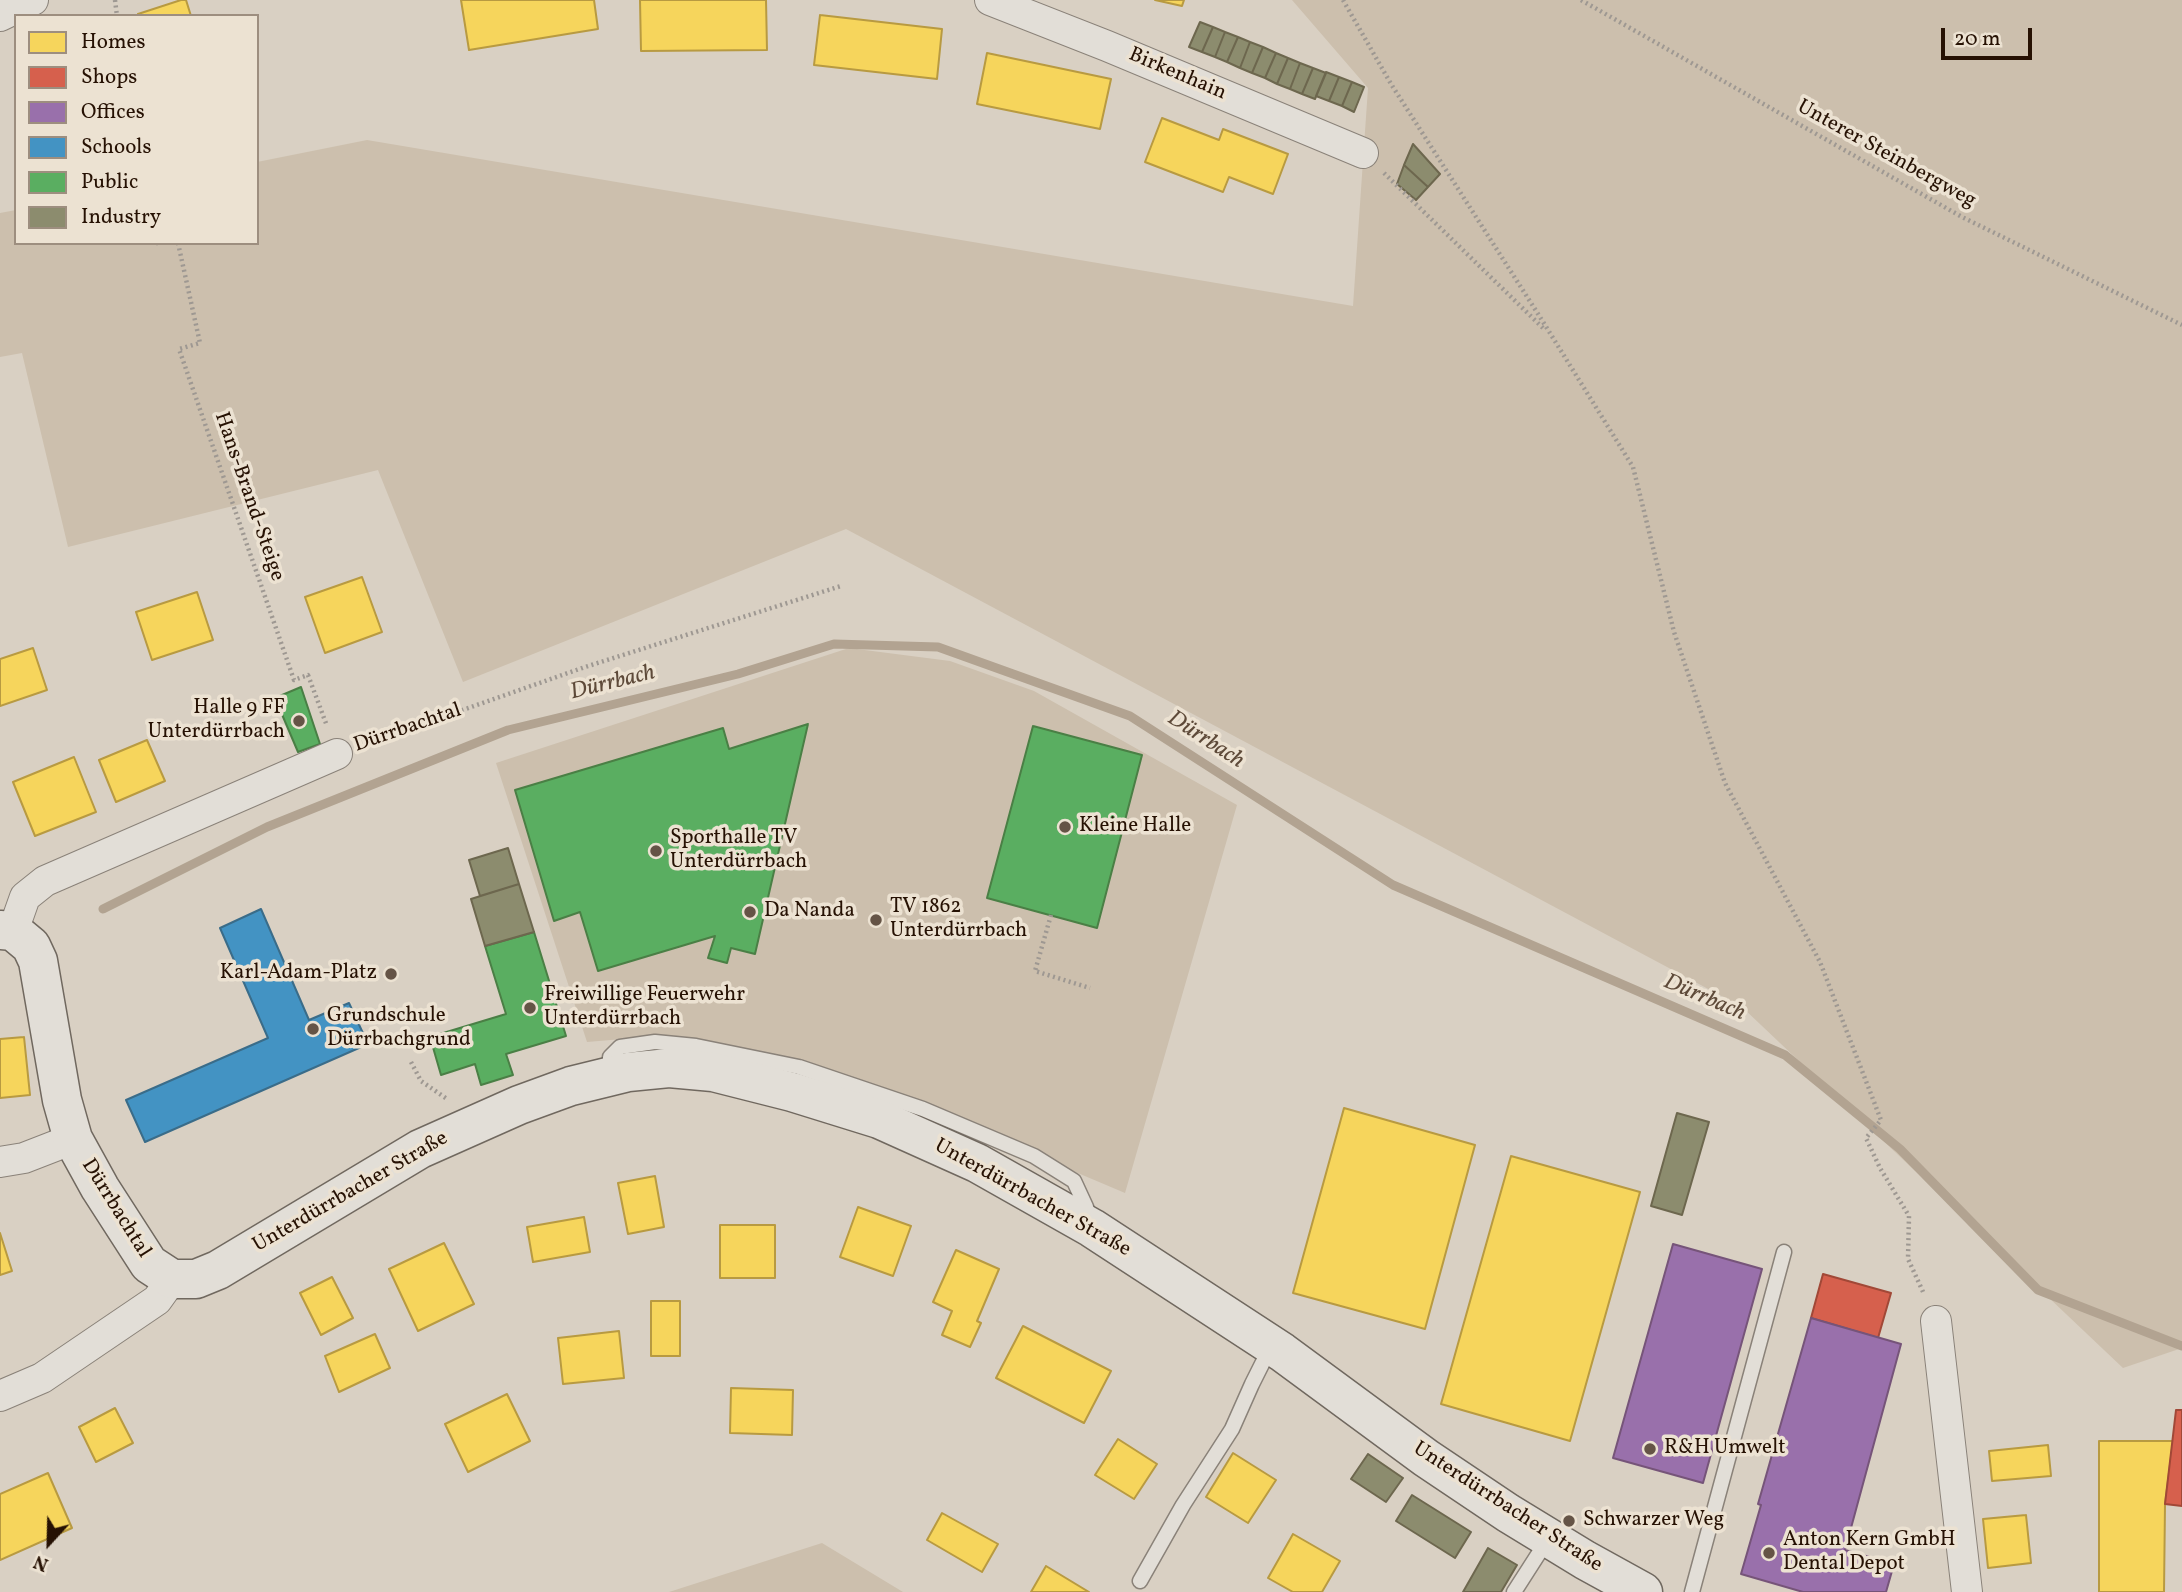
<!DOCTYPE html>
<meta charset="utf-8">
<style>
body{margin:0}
#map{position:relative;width:2182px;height:1592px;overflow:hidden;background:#d9d0c3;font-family:Vollkorn,serif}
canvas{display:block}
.legend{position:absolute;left:14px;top:14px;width:245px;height:231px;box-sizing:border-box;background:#ece2d2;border:2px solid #9d8e7f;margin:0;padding:9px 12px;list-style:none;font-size:21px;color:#261103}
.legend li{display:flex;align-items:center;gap:14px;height:35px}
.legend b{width:35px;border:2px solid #9d8e7f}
.north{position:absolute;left:14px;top:1508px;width:70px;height:70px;-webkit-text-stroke:5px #ece2d2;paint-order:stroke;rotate:202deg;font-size:19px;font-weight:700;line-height:28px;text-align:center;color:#261103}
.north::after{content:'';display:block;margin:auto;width:24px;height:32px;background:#261103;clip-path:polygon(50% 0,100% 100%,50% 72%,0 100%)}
.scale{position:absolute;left:1941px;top:28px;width:91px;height:32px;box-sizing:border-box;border:4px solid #261103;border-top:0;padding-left:9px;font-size:21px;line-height:24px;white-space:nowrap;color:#261103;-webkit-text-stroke:5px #ece2d2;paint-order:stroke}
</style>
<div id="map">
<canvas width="2182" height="1592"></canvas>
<ul class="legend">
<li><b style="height:19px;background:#f6d55c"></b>Homes</li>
<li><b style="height:19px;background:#d6604d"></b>Shops</li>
<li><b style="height:19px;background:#9970ab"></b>Offices</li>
<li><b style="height:19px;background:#4393c3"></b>Schools</li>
<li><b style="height:19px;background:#5aae61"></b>Public</li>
<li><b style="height:19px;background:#8c8c6e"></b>Industry</li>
</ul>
<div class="north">N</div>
<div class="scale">20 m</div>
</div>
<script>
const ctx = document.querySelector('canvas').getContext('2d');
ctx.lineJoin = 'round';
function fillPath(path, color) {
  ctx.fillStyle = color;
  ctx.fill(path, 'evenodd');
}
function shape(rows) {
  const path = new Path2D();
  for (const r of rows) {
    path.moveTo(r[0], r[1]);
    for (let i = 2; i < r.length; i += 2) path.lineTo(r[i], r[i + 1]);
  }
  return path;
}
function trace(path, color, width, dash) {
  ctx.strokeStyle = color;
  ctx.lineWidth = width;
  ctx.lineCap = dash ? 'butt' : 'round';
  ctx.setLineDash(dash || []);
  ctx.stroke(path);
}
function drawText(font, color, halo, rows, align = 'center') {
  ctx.font = font + ' Vollkorn,serif';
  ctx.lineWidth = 7;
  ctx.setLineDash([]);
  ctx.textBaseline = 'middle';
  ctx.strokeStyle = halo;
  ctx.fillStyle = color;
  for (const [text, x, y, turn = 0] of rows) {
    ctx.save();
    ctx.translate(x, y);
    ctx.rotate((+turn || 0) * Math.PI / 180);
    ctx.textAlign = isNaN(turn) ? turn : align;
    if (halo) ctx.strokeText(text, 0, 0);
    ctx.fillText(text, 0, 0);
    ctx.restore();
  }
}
const green = shape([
 [1292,0,2182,0,2182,1348,2123,1368,1742,1007,846,529,463,682,378,470,68,547,22,353,0,357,0,213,16,210,16,243,257,243,257,162,367,140,1353,306,1368,88],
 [849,648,950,661,1034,691,1237,805,1125,1193,922,1107,658,1036,587,1042,496,763],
 [822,1543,903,1592,669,1592]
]);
const homes = shape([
 [181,0,186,0,191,16,139,16,138,14,181,0],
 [461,0,594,0,598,29,469,50,461,0],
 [640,0,766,0,767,50,641,51,640,0],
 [1155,0,1184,0,1182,6,1155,0],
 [820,15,942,29,937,79,814,65,820,15],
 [987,53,1111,79,1100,129,977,104,987,53],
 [1162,118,1219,140,1223,129,1288,154,1273,194,1229,177,1223,192,1145,162,1162,118],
 [362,577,382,632,325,653,305,597,362,577],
 [197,592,213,640,152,660,136,612,197,592],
 [33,648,47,690,0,706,0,659,33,648],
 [147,740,165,781,116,802,99,760,147,740],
 [74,757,96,812,35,836,13,782,74,757],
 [24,1037,30,1095,0,1098,0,1039,24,1037],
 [1344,1108,1475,1145,1425,1329,1293,1293,1344,1108],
 [1511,1156,1640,1192,1570,1441,1441,1404,1511,1156],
 [655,1176,664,1227,628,1234,618,1183,655,1176],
 [858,1207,911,1226,893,1276,840,1257,858,1207],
 [584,1217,590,1252,533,1262,527,1227,584,1217],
 [720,1225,775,1225,775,1278,720,1278,720,1225],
 [0,1233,12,1271,0,1275,0,1233],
 [444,1243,474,1304,418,1331,389,1269,444,1243],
 [956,1250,999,1269,977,1321,981,1323,970,1347,942,1335,952,1311,933,1302,956,1250],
 [332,1277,353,1318,321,1335,300,1293,332,1277],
 [651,1301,680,1301,680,1356,651,1356,651,1301],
 [1023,1326,1111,1371,1084,1423,996,1378,1023,1326],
 [619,1331,624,1378,563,1384,558,1338,619,1331],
 [375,1334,390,1368,339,1392,325,1356,375,1334],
 [731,1388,793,1390,792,1435,730,1433,731,1388],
 [507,1394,530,1441,468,1472,445,1424,507,1394],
 [115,1408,133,1443,96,1462,79,1427,115,1408],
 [1118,1439,1157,1464,1134,1499,1095,1475,1118,1439],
 [2099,1441,2173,1441,2165,1504,2164,1592,2099,1592,2099,1441],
 [2048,1445,2051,1476,1992,1481,1989,1451,2048,1445],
 [1233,1453,1276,1480,1248,1523,1206,1497,1233,1453],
 [48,1473,72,1528,0,1560,0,1494,48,1473],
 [942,1513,998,1544,982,1572,927,1540,942,1513],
 [2026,1515,2031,1563,1988,1568,1983,1519,2026,1515],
 [1293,1534,1340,1561,1322,1592,1293,1592,1268,1578,1293,1534],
 [1046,1566,1089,1592,1031,1592,1046,1566]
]);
const shops = shape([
 [1823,1274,1891,1293,1878,1338,1811,1318,1823,1274],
 [2176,1410,2182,1410,2182,1506,2165,1504,2176,1410]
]);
const offices = shape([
 [1673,1244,1762,1269,1703,1483,1613,1458,1673,1244],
 [1811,1318,1901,1344,1845,1550,1894,1564,1886,1592,1803,1592,1741,1574,1761,1505,1758,1504,1811,1318]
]);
const schools = shape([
 [261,909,309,1020,349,1003,368,1044,145,1142,126,1100,268,1038,220,928,261,909]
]);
const public = shape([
 [301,687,320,744,298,752,275,698,301,687],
 [808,724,755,954,731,948,727,963,708,958,715,936,598,971,580,912,554,921,515,790,723,728,729,749,808,724],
 [1033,726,1142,755,1097,928,987,898,1033,726],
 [534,932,566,1036,506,1054,513,1075,481,1085,475,1064,441,1075,430,1037,506,1014,485,946,534,932]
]);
const industry = shape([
 [1200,22,1213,27,1202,52,1189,47,1200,22],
 [1213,27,1225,32,1215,57,1202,52,1213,27],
 [1225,32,1238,37,1227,62,1215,57,1225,32],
 [1238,37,1250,42,1240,68,1227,62,1238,37],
 [1250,42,1263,47,1252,73,1240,68,1250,42],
 [1263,47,1276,53,1265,78,1252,73,1263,47],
 [1276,53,1288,58,1277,84,1265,78,1276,53],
 [1288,58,1300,63,1290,89,1277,84,1288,58],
 [1300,63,1313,68,1302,94,1290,89,1300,63],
 [1313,68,1326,73,1315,99,1302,94,1313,68],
 [1326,72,1339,77,1329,101,1316,96,1326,72],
 [1339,77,1352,82,1342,106,1329,101,1339,77],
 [1352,82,1364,87,1354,112,1342,106,1352,82],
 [1413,144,1440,174,1428,187,1404,165,1413,144],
 [1404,165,1428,187,1416,200,1397,184,1404,165],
 [508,848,519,884,480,896,469,860,508,848],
 [519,884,534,932,485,946,471,899,519,884],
 [1677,1113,1709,1122,1682,1215,1651,1206,1677,1113],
 [1368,1454,1403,1478,1386,1502,1351,1479,1368,1454],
 [1412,1495,1471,1532,1455,1558,1396,1521,1412,1495],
 [1488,1548,1517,1565,1501,1592,1463,1592,1488,1548]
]);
const stream = shape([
 [103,909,267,827,508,730,738,674,834,644,938,647,1130,716,1393,885,1785,1055,1900,1149,2038,1290,2182,1346]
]);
const path = shape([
 [115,0,117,16],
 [1343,0,1391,84,1540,317,1633,467,1674,632,1725,783,1820,962,1881,1120,1866,1138,1880,1168,1909,1216,1908,1259,1924,1294],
 [1581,0,1962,217,2182,325],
 [1384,173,1545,330],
 [156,243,161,243],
 [178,243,200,343,179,349,294,680,308,675,327,726],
 [363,745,585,667,841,586],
 [1051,915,1035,971,1090,988],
 [411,1062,421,1081,447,1099]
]);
const lane = shape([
 [610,1073,610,1057,620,1047,655,1042,696,1046,799,1067,923,1109,1034,1156,1074,1181,1086,1207,1089,1217],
 [1140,1581,1183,1505,1232,1429,1252,1384,1271,1346],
 [1514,1592,1548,1539],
 [1692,1592,1784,1252]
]);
const street = shape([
 [990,0,1107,46,1363,153],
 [0,16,33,0],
 [13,931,25,897,45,881,337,754],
 [0,1162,24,1158,73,1139],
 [1936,1321,1967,1592],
 [0,1396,42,1378,157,1300,172,1279]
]);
const secondary = shape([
 [0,930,13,931,31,946,38,961,62,1100,73,1139,100,1188,149,1264,172,1279,196,1279,218,1270,420,1149,519,1105,571,1086,628,1072,669,1068,713,1072,792,1092,879,1119,977,1163,1092,1228,1282,1352,1426,1458,1508,1513,1585,1560,1643,1592]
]);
const markers = [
 [299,721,7,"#655446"],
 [1065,827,7,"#655446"],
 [656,851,7,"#655446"],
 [750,912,7,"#655446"],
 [876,920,7,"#655446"],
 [391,974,7,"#655446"],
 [530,1008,7,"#655446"],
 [313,1029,7,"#655446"],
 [1650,1449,7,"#655446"],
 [1569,1521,7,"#655446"],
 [1769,1553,7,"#655446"]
];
const streetNames = [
 ["Birkenhain",1177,75,23],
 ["Unterer Steinbergweg",1886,155,29],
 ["Hans-Brand-Steige",248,497,71],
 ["Dürrbachtal",408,729,-19],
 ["Unterdürrbacher Straße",351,1193,-30],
 ["Unterdürrbacher Straße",1032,1199,29],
 ["Dürrbachtal",115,1209,58],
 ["Unterdürrbacher Straße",1507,1508,33]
];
const poiNames = [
 ["Halle 9 FF",285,709,"right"],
 ["Unterdürrbach",285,733,"right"],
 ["Kleine Halle",1079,827],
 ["Sporthalle TV",670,839],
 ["Unterdürrbach",670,863],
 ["TV 1862",890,908],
 ["Unterdürrbach",890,932],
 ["Da Nanda",764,912],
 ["Karl-Adam-Platz",377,974,"right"],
 ["Freiwillige Feuerwehr",544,996],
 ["Unterdürrbach",544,1020],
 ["Grundschule",327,1017],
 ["Dürrbachgrund",327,1041],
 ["R&H Umwelt",1664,1449],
 ["Schwarzer Weg",1583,1521],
 ["Anton Kern GmbH",1783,1541],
 ["Dental Depot",1783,1565]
];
const waterNames = [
 ["Dürrbach",613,684,-14],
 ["Dürrbach",1205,741,33],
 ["Dürrbach",1704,999,23]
];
fillPath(green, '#ccbfad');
fillPath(homes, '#f6d55c');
trace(homes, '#b89a41', 2);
fillPath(shops, '#d6604d');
trace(shops, '#a14837', 2);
fillPath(offices, '#9970ab');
trace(offices, '#765479', 2);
fillPath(schools, '#4393c3');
trace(schools, '#3a6c89', 2);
fillPath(public, '#5aae61');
trace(public, '#4a7f45', 2);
fillPath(industry, '#8c8c6e');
trace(industry, '#6d674e', 2);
trace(stream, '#b2a391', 9);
trace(lane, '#8a8279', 17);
trace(street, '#8a8279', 32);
trace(secondary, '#70685f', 41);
trace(path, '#9e9892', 4.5, [2, 3.5]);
trace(lane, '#e2ded7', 14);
trace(street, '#e2ded7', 30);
trace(secondary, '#e2ded7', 38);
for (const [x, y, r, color] of markers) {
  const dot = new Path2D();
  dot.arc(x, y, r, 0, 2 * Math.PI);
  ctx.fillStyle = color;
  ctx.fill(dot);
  trace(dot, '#ece2d2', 2.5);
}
drawText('21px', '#261103', '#ece2d2', streetNames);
drawText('21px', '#261103', '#ece2d2', poiNames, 'left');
drawText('italic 23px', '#5e4a39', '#ece2d2', waterNames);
</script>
